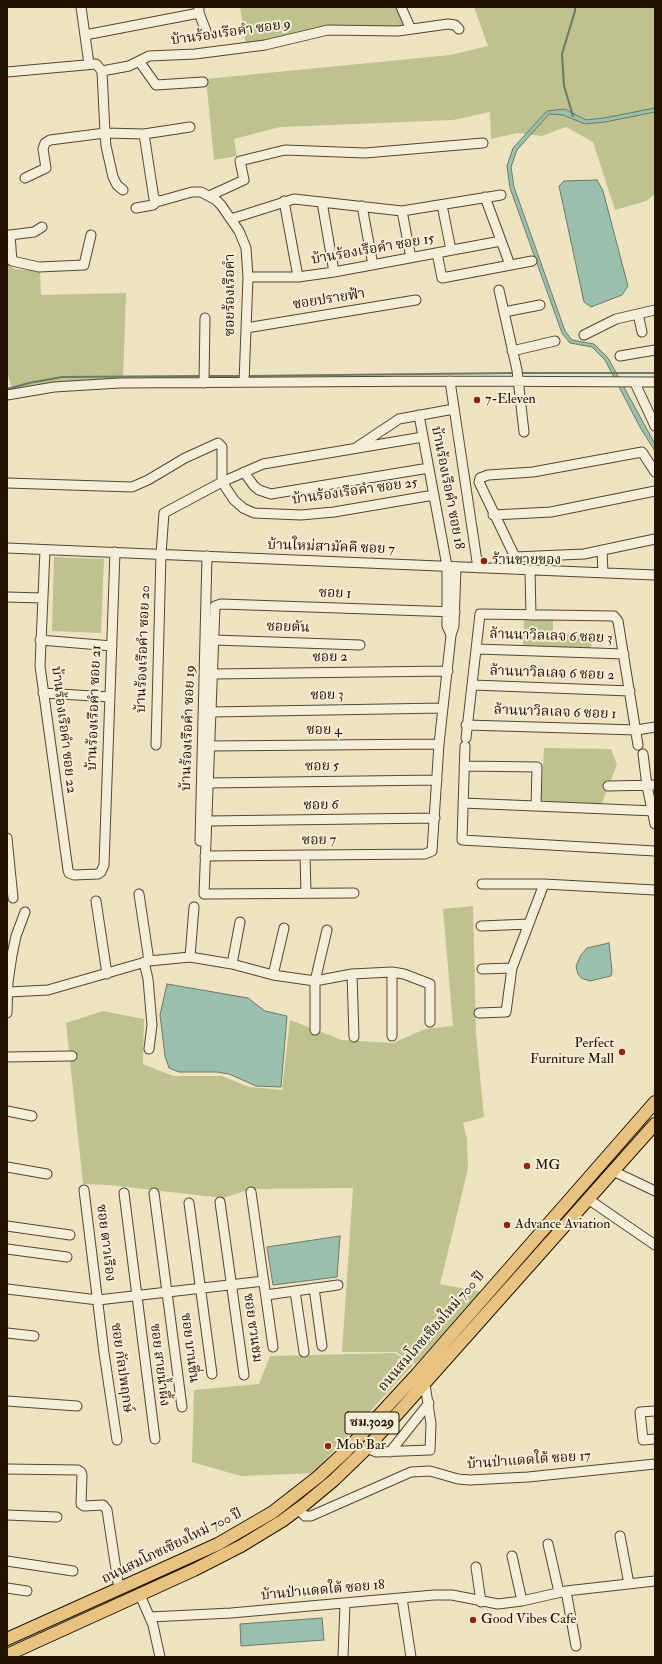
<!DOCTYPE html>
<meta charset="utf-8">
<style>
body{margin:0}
#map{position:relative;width:662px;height:1664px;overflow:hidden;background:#eee3c1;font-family:"IM FELL Double Pica",serif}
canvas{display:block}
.frame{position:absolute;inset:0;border:8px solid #231200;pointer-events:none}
</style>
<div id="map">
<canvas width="662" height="1664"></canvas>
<div class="frame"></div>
</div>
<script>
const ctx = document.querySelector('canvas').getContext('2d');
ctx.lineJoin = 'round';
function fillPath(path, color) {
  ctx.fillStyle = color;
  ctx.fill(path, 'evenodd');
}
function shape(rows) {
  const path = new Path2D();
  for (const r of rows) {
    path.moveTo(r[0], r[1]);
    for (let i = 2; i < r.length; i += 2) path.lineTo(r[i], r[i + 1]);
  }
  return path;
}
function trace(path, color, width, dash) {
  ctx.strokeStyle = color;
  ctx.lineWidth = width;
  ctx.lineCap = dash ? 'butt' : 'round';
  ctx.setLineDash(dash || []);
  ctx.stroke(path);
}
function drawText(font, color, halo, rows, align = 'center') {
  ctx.font = font + ' "IM FELL Double Pica","Noto Serif Thai",serif';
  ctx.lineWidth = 4;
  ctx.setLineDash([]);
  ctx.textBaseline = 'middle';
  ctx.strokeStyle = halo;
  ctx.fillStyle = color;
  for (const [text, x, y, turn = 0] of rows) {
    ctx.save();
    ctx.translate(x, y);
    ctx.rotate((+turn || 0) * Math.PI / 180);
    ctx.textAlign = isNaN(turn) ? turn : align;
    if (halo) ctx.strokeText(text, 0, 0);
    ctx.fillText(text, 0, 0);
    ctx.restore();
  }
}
const green = shape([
 [240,7,397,7,405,27,330,28,246,45],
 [474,7,655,7,655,194,646,201,615,210,593,142,566,127,542,136,517,133,491,139,490,112,453,120,280,127,234,139,237,156,214,160,206,79,450,55,488,46],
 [7,261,7,264,15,269,40,271,41,295,126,293,123,380,42,384,12,390,7,370],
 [54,557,104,559,101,633,52,631],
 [524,618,553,620,553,634,592,636,591,649,523,645],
 [544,748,611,749,617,765,601,805,541,802],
 [473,906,476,1034,484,1117,463,1123,467,1139,468,1169,440,1284,482,1292,416,1364,396,1352,342,1352,353,1188,251,1189,223,1198,109,1185,83,1184,66,1023,103,1011,144,1019,143,1064,173,1076,222,1076,249,1087,282,1090,290,1020,342,1040,393,1043,425,1029,453,1026,443,909],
 [395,1353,413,1365,313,1473,241,1476,192,1462,194,1390,259,1384,270,1356]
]);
const water = shape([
 [655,108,655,112,605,122,585,124,563,115,549,114,517,150,511,167,514,187,565,331,572,340,594,344,608,358,655,444,655,451,641,429,605,360,592,347,570,343,562,333,510,188,507,166,513,148,547,111,565,109,586,120,604,118,655,108],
 [597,180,603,191,628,286,622,295,591,307,584,302,559,186,564,181,597,180],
 [609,943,612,971,611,976,590,981,581,978,578,974,576,966,581,955,587,948,609,943],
 [167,984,248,998,265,1011,287,1016,281,1087,256,1086,229,1074,217,1072,179,1072,169,1068,165,1056,160,1015,167,984],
 [340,1236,337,1277,273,1285,267,1247,340,1236],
 [322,1618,324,1640,241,1646,240,1624,322,1618]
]);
const stream = shape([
 [573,116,564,86,562,54,575,11,575,7],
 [521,373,655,373],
 [207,376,242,376],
 [247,376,514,373],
 [7,389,29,383,62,377,200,376]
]);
const minor = shape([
 [81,7,89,64],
 [401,7,409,25],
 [199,8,199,13,206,31],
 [85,35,199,13],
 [139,61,156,85,203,82],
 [102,71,129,66,149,56,195,54,265,45,328,30,398,31,448,24,455,25,459,29],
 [7,72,96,64,102,71,105,133,144,134,154,199,160,201,192,192,201,192,216,200,221,205,239,231,246,248,248,277,244,382],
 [144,134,190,127],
 [25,178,46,168,43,149,45,143,50,140,105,133,106,146,113,177,117,185,123,190],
 [209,196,244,180,240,161,285,150,365,153,483,143],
 [485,197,510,265],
 [284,201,298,277],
 [322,202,334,272],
 [442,205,451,250],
 [362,206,373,265],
 [136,208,153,205,157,201],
 [402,211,411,258],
 [231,219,294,199,402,211,501,195],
 [7,235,10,235,12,261,39,267,84,265,91,235],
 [10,235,34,232,42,227],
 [437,253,442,278,532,261],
 [248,277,298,277,334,272,501,241],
 [499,290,517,370,524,432],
 [504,312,540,305],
 [638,314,642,332],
 [246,328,416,300],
 [584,335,616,319,655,310],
 [512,351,555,341],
 [620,356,655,350],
 [450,381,478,568],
 [204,383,205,318],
 [635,383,655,426],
 [7,395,54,387,120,383,450,381,655,382],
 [419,415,447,566,447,626,451,635],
 [357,447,399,419,454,409],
 [244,472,254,486,259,490,271,494,429,468],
 [655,472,642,452,533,472,488,475,480,478,479,482,515,557,584,554,655,539],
 [7,483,132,487,148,480,185,458,218,443,222,447,222,482,234,500,243,508,254,513,301,515,334,512,434,495],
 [493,515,551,512,655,491],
 [7,548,655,575],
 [45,550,40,666,68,870,69,873,74,875,98,874,101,872,104,865,115,552],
 [602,550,603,573],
 [530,570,531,615],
 [7,597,42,598],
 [40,640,112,646],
 [214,640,360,645],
 [477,649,624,654],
 [212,674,448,671],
 [473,685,630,691],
 [43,693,110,697],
 [211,712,443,708],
 [466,725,637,730,655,727],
 [466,738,480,614,614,616,618,621,638,745],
 [156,745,161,554,164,513,222,482,263,464,423,437],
 [210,746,439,744],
 [465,746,462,840,655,851],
 [643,754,647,786,655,824],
 [464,766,537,767,536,806],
 [208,783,437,780],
 [608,786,655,785],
 [463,803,655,811],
 [207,821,435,818],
 [7,838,13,898],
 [200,841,207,556],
 [305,855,306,893],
 [205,856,425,854,432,851,439,744,451,635,454,626,456,567],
 [482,884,544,884,655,890],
 [354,893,204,894,215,606,221,604,455,612],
 [139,894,149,961],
 [96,901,107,974],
 [481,926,529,924],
 [190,957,194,907],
 [144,962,148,979,152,1025,149,1049],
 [232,964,240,922],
 [482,969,512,968],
 [392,972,392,1036],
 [352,974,354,1037],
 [273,975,284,928],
 [9,992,48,990,149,961,190,957,232,964,273,975,315,981,352,974,392,972,404,974,430,984,430,1022],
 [7,1013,8,982,12,955,16,936,25,912],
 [479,1013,506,1012,512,968,544,884],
 [315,1030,315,981,327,930],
 [7,1057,72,1056],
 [7,1111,32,1116],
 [7,1167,47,1174],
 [613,1171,655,1191],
 [84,1190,104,1353,117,1440],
 [251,1192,273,1347],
 [124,1193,155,1439],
 [154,1193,182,1407],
 [588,1199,655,1245],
 [220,1202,244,1375],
 [189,1203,212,1374],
 [7,1226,70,1235],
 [7,1249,67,1257],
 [314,1288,322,1346],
 [7,1289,98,1300,264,1281],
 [295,1291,304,1352],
 [266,1295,338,1285],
 [7,1333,34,1336],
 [7,1401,77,1406],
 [655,1411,640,1412,643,1440,655,1439],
 [367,1448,376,1452,430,1450,431,1424,425,1384],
 [390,1452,429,1403],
 [7,1469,78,1470,81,1472,82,1475,81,1504,84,1506,103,1505,107,1510,119,1589],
 [298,1509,305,1516,311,1516,411,1472,430,1471,458,1479,470,1480,528,1477,655,1464],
 [7,1515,57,1517],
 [620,1536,629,1584],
 [548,1544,559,1592],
 [512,1556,522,1601],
 [7,1561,73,1571],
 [476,1567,481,1602],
 [7,1588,27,1591],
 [566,1591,576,1646],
 [140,1595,153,1625,160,1657],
 [402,1598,411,1657],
 [150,1617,231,1613,434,1595,452,1595,498,1604,522,1601,566,1591,655,1581],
 [343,1657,345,1604]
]);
const major = shape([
 [7,1639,218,1544,273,1512,319,1476,346,1451,417,1374,655,1102],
 [7,1655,194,1570,241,1546,282,1521,305,1504,334,1480,367,1448,655,1124]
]);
const markers = [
 [477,400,4,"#8f2418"],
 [484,561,4,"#8f2418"],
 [622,1052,4,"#8f2418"],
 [527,1166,4,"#8f2418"],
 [507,1225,4,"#8f2418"],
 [328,1446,4,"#8f2418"],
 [473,1620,4,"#8f2418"]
];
const shields = [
 [372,1423,54]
];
const shieldNames = [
 ["ชม.3029",372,1423]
];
const streetNames = [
 ["บ้านร้องเรือคำ ซอย 9",231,33,-8],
 ["บ้านร้องเรือคำ ซอย 15",373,250,-10],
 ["ซอยร้องเรือคำ",231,295,-90],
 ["ซอยปรายฟ้า",329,300,-9],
 ["บ้านร้องเรือคำ ซอย 18",447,488,79],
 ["บ้านร้องเรือคำ ซอย 25",355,492,-8],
 ["บ้านใหม่สามัคคี ซอย 7",331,548,2],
 ["ซอย 1",335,594,2],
 ["ซอยตัน",288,628,2],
 ["ล้านนาวิลเลจ 6 ซอย 3",551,637,2],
 ["บ้านร้องเรือคำ ซอย 20",144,649,-88],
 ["ซอย 2",330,658,-1],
 ["ล้านนาวิลเลจ 6 ซอย 2",552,674,2],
 ["ซอย 3",327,696,-1],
 ["บ้านร้องเรือคำ ซอย 21",95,708,-88],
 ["ล้านนาวิลเลจ 6 ซอย 1",555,713,2],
 ["บ้านร้องเรือคำ ซอย 19",189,728,-88],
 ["บ้านร้องเรือคำ ซอย 22",63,730,83],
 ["ซอย 4",324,731],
 ["ซอย 5",322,767,-1],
 ["ซอย 6",321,806,-1],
 ["ซอย 7",319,841,-1],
 ["ซอย ดาวเรือง",105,1243,83],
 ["ซอย ชวนชม",252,1328,82],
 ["ถนนสมโภชเชียงใหม่ 700 ปี",432,1332,-49],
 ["ซอย บานชื่น",189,1348,83],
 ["ซอย สายน้ำผึ้ง",159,1365,83],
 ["ซอย กัลปพฤกษ์",121,1368,82],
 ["บ้านป่าแดดใต้ ซอย 17",529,1461,-4],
 ["ถนนสมโภชเชียงใหม่ 700 ปี",172,1547,-26],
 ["บ้านป่าแดดใต้ ซอย 18",323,1591,-5]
];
const poiNames = [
 ["7-Eleven",485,400],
 ["ร้านขายของ",492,561],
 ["Perfect",614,1044,"right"],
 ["Furniture Mall",614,1060,"right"],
 ["MG",535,1166],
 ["Advance Aviation",515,1225],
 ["Mob Bar",336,1446],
 ["Good Vibes Cafe",481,1620]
];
fillPath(green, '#bec28f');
fillPath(water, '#9bbfad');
trace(water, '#6b7a68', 1);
trace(stream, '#6b7a68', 2);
trace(minor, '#564630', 11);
trace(major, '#231200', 14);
trace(minor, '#f4edd7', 9);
trace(major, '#e7c280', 12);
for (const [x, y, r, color] of markers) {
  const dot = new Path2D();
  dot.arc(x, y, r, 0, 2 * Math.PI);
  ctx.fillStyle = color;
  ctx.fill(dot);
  trace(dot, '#f4edd7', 1.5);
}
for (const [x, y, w] of shields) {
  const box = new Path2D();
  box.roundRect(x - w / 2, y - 11, w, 22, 3);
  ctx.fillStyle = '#f4edd7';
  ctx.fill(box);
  trace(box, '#231200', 1);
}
drawText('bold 13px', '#231200', null, shieldNames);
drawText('14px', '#231200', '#f4edd7', streetNames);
drawText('14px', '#231200', '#f4edd7', poiNames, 'left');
</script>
